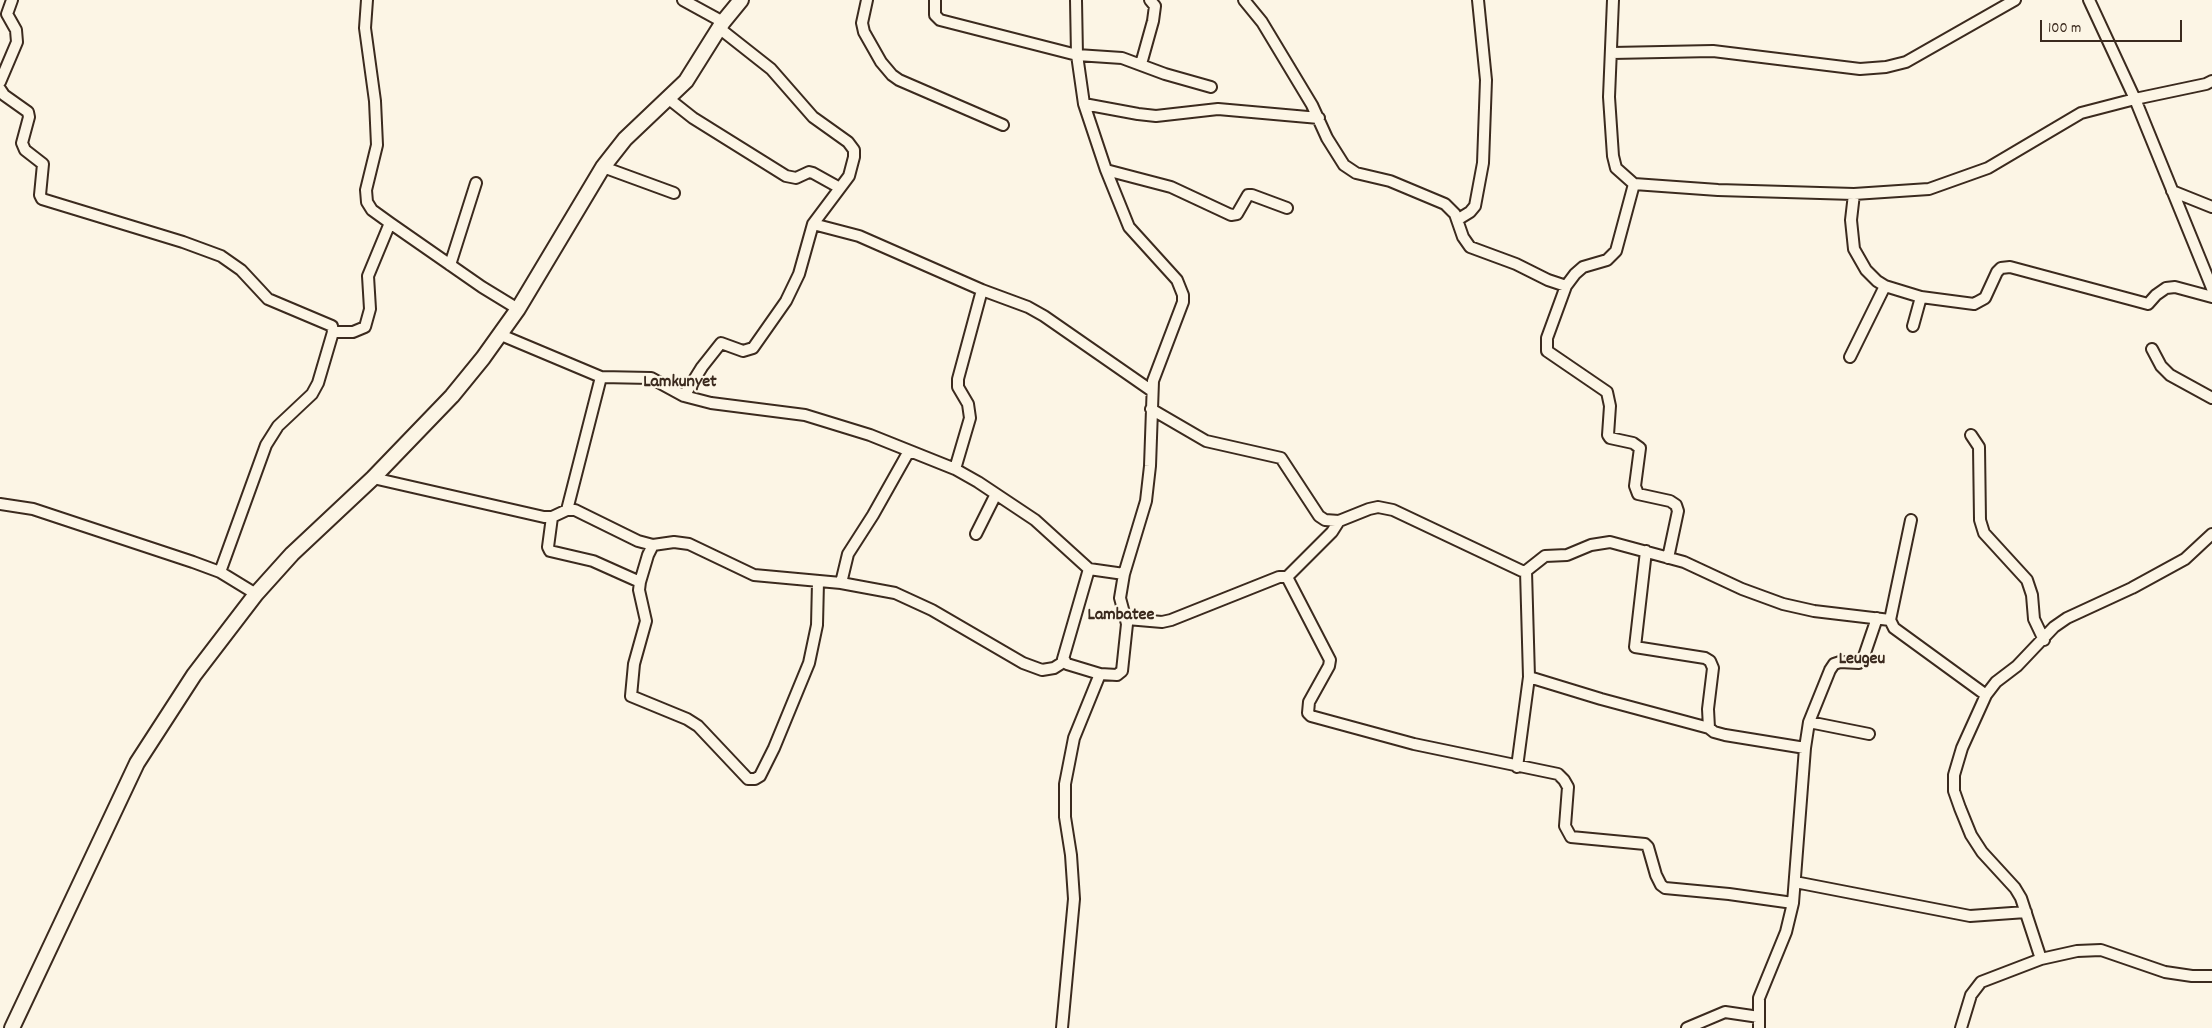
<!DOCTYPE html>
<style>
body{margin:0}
#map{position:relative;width:2212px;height:1028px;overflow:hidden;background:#fcf5e5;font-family:Dekko,sans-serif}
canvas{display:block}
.scale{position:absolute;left:2040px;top:20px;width:142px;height:22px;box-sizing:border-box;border:2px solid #3b2a1e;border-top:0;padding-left:6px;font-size:15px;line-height:18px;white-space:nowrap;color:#3b2a1e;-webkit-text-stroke:4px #fcf5e5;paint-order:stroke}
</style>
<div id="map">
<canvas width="2212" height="1028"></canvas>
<div class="scale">100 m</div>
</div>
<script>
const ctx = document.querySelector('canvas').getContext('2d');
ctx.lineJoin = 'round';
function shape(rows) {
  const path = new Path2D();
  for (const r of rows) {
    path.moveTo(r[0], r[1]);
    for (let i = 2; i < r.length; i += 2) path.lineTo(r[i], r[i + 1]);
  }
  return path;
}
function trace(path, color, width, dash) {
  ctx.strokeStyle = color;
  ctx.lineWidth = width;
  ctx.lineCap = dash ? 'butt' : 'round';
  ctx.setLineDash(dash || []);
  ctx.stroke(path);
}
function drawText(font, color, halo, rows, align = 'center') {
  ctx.font = font + ' Dekko,sans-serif';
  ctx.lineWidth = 4.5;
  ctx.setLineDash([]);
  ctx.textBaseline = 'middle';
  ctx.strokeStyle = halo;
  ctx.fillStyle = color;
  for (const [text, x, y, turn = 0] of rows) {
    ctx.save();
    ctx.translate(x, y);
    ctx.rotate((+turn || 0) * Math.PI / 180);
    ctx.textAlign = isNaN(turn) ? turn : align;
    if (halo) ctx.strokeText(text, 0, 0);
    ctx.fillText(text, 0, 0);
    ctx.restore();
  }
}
const minor = shape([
 [367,0,365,28,375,101,377,145,366,190,367,202,372,210,390,223,482,287,518,309],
 [683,0,723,22],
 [867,0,862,23,864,32,881,62,892,75,899,80,1003,125],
 [935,0,935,15,940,20,1077,55,1122,58,1165,74,1211,87],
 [1244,0,1262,22,1312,105,1327,138,1344,165,1356,173,1390,181,1445,204,1455,214,1463,237,1470,247,1516,264,1548,280,1566,286,1575,274,1583,267,1607,260,1616,251,1634,184,1616,168,1613,156,1609,97,1613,0],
 [2089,0,2135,99,2212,288],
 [1612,53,1713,51,1860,69,1886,67,1906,62,2015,0],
 [1141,64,1153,21,1155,6,1150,0],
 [0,82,17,42,16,30,7,14,12,0],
 [0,89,4,95,28,112,29,117,22,143,25,150,43,164,40,195,42,199,183,242,221,256,241,270,268,299,332,326,333,332,318,383,312,394,278,426,266,445,220,572],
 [669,99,693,118,786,176,796,178,809,172,813,173,840,188],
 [1084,104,1138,114,1156,116,1218,109,1319,118],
 [603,167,674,193],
 [1106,170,1171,187,1231,215,1237,214,1248,195,1252,195,1287,208],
 [1634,184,1718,190,1854,194,1929,189,1988,168,2081,113,2135,99,2206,84,2212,81],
 [2172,191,2212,207],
 [1854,194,1851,220,1854,249,1866,270,1877,281,1885,286,1921,297,1974,304,1985,298,1997,272,2001,268,2010,267,2148,304,2156,295,2166,288,2175,287,2212,297],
 [1457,220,1470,212,1475,206,1483,163,1486,80,1478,0],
 [813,224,859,236,982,290,1028,307,1044,316,1152,391],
 [450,265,476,183],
 [1566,286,1547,338,1547,351,1607,392,1610,406,1608,435,1610,438,1633,443,1640,448,1635,486,1638,494,1670,501,1676,505,1678,511,1668,558],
 [1913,326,1921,297],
 [333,332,353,332,365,327,370,309,368,276,390,223],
 [501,335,601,377,651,378,684,396,711,403,805,415,870,435,955,469,978,482,1035,520,1089,569,1124,574],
 [2152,349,2161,366,2170,375,2212,398],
 [1850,357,1885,286],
 [684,396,702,367,721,343,743,351,753,348,786,301,799,274,813,224,849,176,854,157,854,150,848,142,813,117,771,69,719,28],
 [1151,409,1206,441,1281,458,1319,516,1325,520,1339,521,1369,509,1378,507,1393,510,1522,571,1526,571,1545,556,1567,555,1591,545,1610,542,1684,562,1742,589,1783,604,1814,611,1890,620],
 [1971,435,1979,447,1980,520,1984,533,2027,580,2032,595,2034,619,2044,640],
 [955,469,970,418,968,404,958,387,958,379,982,290],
 [373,478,544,517,552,517,567,510,575,510,638,541,653,545,674,542,689,544,754,575,841,583,895,593,932,610,1023,663,1042,670,1054,668,1065,661],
 [0,504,33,509,193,562,220,572,256,594],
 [567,510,601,377],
 [552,517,548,547,550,551,593,561,640,582],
 [1911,520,1890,620,1894,628,1986,695],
 [976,534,996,494],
 [653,545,648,555,640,582,639,590,646,621,634,664,631,696,687,719,698,726,748,779,755,779,760,776,774,748,809,663,817,625,818,582],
 [1646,551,1635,647,1705,658,1710,661,1713,668,1708,709,1709,728],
 [1089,569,1063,659,1067,664,1100,674],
 [1287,577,1330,660,1329,666,1309,702,1308,713,1311,716,1414,744,1558,774,1564,780,1568,787,1565,826,1571,837,1645,844,1648,847,1656,875,1661,885,1665,888,1729,894,1793,903],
 [841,583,848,554,873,515,909,451],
 [1127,619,1162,622,1171,620,1279,577,1287,577,1332,532,1339,521],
 [1529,677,1601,699,1709,728,1714,732,1725,735,1805,748],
 [1809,722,1869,734],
 [1517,767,1529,677,1526,571],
 [1795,882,1970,916,2026,912],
 [2041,959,2021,898,2015,888,1982,852,1971,835,1960,808,1954,791,1954,775,1962,748,1986,695,1996,682,2017,666,2054,627,2067,618,2132,588,2185,559,2212,534],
 [1062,1028,1074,899,1071,855,1065,817,1065,784,1074,738,1100,674,1117,675,1122,671,1127,624,1120,598,1124,574,1146,501,1150,466,1153,381,1183,302,1183,295,1177,280,1129,227,1106,170,1084,104,1077,55,1076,0],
 [1687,1028,1725,1012,1759,1017],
 [1759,1028,1759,998,1786,932,1793,903,1805,748,1809,722,1830,670,1834,664,1840,662,1859,663,1863,659,1877,618],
 [1961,1028,1971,995,1981,982,2041,959,2077,951,2101,950,2165,972,2192,976,2212,976]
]);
const tertiary = shape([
 [12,1028,137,763,194,675,256,594,292,554,373,478,452,396,483,358,518,309,603,167,625,139,686,81,723,22,741,0]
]);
const quarterNames = [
 ["Lamkunyet",680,384],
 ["Lambatee",1121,617],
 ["Leugeu",1862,661]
];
trace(minor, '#3b2a1e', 14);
trace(tertiary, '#3b2a1e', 18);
trace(minor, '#fcf5e5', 10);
trace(tertiary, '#fcf5e5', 14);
drawText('bold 18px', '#3b2a1e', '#fcf5e5', quarterNames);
</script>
